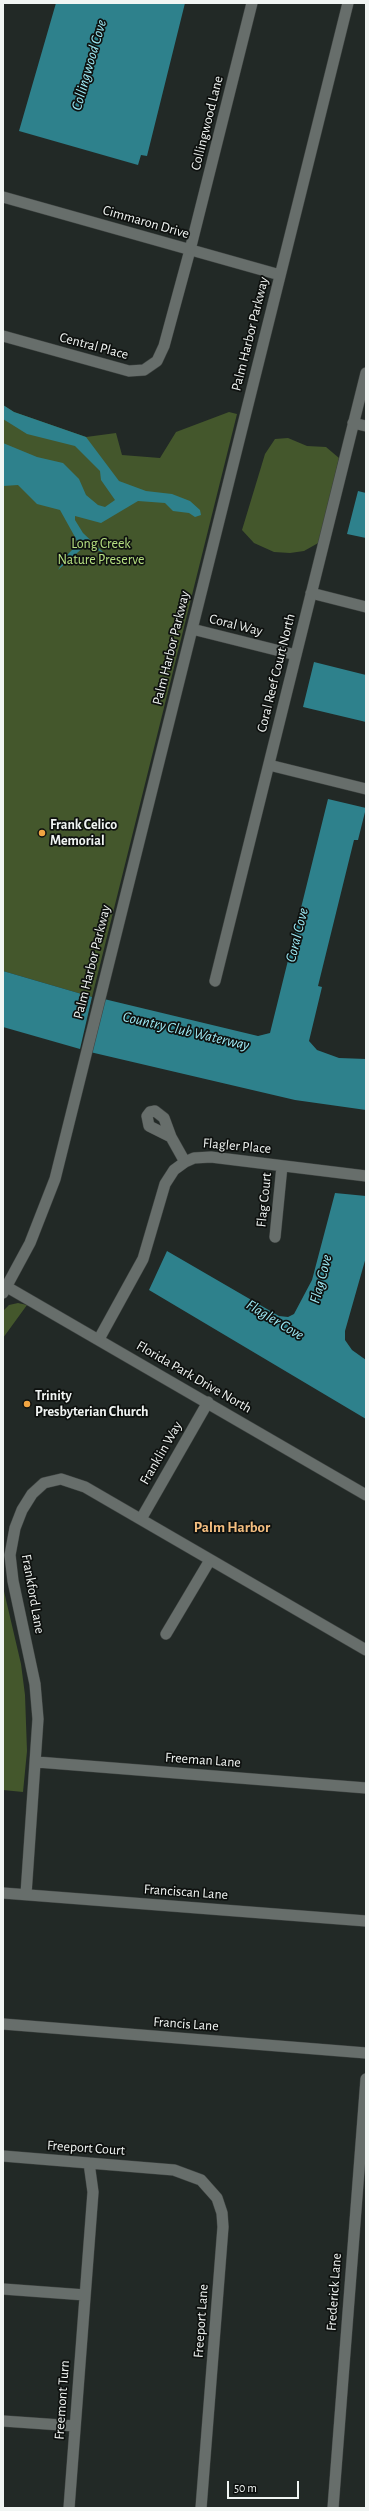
<!DOCTYPE html>
<style>
body{margin:0}
#map{position:relative;width:369px;height:2511px;overflow:hidden;background:#222926;font-family:"Alegreya Sans",sans-serif}
canvas{display:block}
.frame{position:absolute;inset:0;border:4px solid #f1f5f3;pointer-events:none}
.scale{position:absolute;left:227px;top:2481px;width:72px;height:18px;box-sizing:border-box;border:2px solid #f1f5f3;border-top:0;padding-left:5px;font-size:12px;line-height:14px;white-space:nowrap;color:#f1f5f3;-webkit-text-stroke:3px #0e110f;paint-order:stroke}
</style>
<div id="map">
<canvas width="369" height="2511"></canvas>
<div class="frame"></div>
<div class="scale">50 m</div>
</div>
<script>
const ctx = document.querySelector('canvas').getContext('2d');
ctx.lineJoin = 'round';
function fillPath(path, color) {
  ctx.fillStyle = color;
  ctx.fill(path, 'evenodd');
}
function shape(rows) {
  const path = new Path2D();
  for (const r of rows) {
    path.moveTo(r[0], r[1]);
    for (let i = 2; i < r.length; i += 2) path.lineTo(r[i], r[i + 1]);
  }
  return path;
}
function trace(path, color, width, dash) {
  ctx.strokeStyle = color;
  ctx.lineWidth = width;
  ctx.lineCap = dash ? 'butt' : 'round';
  ctx.setLineDash(dash || []);
  ctx.stroke(path);
}
function drawText(font, color, halo, rows, align = 'center') {
  ctx.font = font + ' "Alegreya Sans",sans-serif';
  ctx.lineWidth = 3.5;
  ctx.setLineDash([]);
  ctx.textBaseline = 'middle';
  ctx.strokeStyle = halo;
  ctx.fillStyle = color;
  for (const [text, x, y, turn = 0] of rows) {
    ctx.save();
    ctx.translate(x, y);
    ctx.rotate((+turn || 0) * Math.PI / 180);
    ctx.textAlign = isNaN(turn) ? turn : align;
    if (halo) ctx.strokeText(text, 0, 0);
    ctx.fillText(text, 0, 0);
    ctx.restore();
  }
}
const green = shape([
 [3,405,14,412,86,437,116,433,122,455,160,458,176,432,229,412,237,414,92,997,3,971],
 [288,438,307,446,326,447,339,458,320,542,304,551,290,553,274,552,254,543,242,530,265,454,275,439],
 [18,1303,27,1305,3,1338,3,1311,9,1305],
 [3,1587,21,1664,25,1695,27,1751,23,1792,3,1790]
]);
const water = shape([
 [56,3,185,3,147,156,141,155,138,165,19,131],
 [3,405,14,412,86,437,119,481,146,491,172,494,190,501,200,510,201,515,195,517,189,513,173,511,165,503,138,501,101,523,75,516,75,520,83,533,104,553,86,545,58,570,67,555,78,544,75,537,60,510,37,504,18,485,3,486,3,443,37,457,63,463,79,479,86,495,98,505,105,507,115,500,101,480,100,471,75,446,27,434,3,419],
 [358,491,366,493,366,538,347,534],
 [314,662,366,675,366,722,303,707],
 [328,799,366,808,358,840,354,840,318,986,322,987,309,1041,317,1050,339,1058,366,1059,366,1110,295,1100,90,1052,104,999,258,1036,270,1033],
 [3,971,92,997,80,1049,3,1027],
 [335,1193,366,1196,366,1257,345,1331,345,1340,352,1350,366,1360,366,1419,149,1290,167,1251,279,1316,288,1317,294,1314,312,1280]
]);
const minor = shape([
 [3,197,280,275],
 [3,336,129,371,144,370,157,361,164,346,190,250,252,3],
 [353,423,366,426],
 [311,593,366,607],
 [192,629,296,655],
 [269,765,366,789],
 [215,981,366,373],
 [171,1137,149,1126,147,1116,150,1112,155,1111,164,1118,171,1137,185,1162],
 [275,1237,282,1166],
 [7,1287,366,1495],
 [3,1293,30,1243,55,1179,348,3],
 [99,1339,143,1259,165,1184,174,1170,185,1162,194,1158,211,1157,366,1176],
 [141,1519,208,1402],
 [166,1634,210,1560],
 [37,1762,366,1788],
 [3,1893,366,1921],
 [26,1894,38,1719,35,1684,13,1581,10,1555,15,1528,22,1510,32,1494,44,1483,61,1479,85,1487,366,1650],
 [3,2024,366,2053],
 [3,2156,174,2170,201,2180,217,2198,222,2213,223,2227,201,2508],
 [3,2289,85,2295],
 [3,2421,75,2426],
 [69,2508,93,2192,89,2163],
 [333,2508,366,2079]
]);
const markers = [
 [42,833,4,"#f2a542"],
 [27,1404,4,"#f2a542"]
];
const streetNames = [
 ["Collingwood Lane",207,123,-76],
 ["Cimmaron Drive",146,222,16],
 ["Palm Harbor Parkway",250,334,-76],
 ["Central Place",94,346,15],
 ["Coral Way",236,625,14],
 ["Palm Harbor Parkway",171,648,-76],
 ["Coral Reef Court North",276,673,-76],
 ["Palm Harbor Parkway",92,962,-76],
 ["Flagler Place",237,1146,5],
 ["Flag Court",264,1200,-84],
 ["Florida Park Drive North",194,1377,30],
 ["Franklin Way",161,1453,-60],
 ["Frankford Lane",33,1594,80],
 ["Freeman Lane",203,1760,4],
 ["Franciscan Lane",186,1892,4],
 ["Francis Lane",186,2024,4],
 ["Freeport Court",86,2148,4],
 ["Frederick Lane",334,2292,-86],
 ["Freeport Lane",201,2321,-86],
 ["Freemont Turn",62,2400,-86]
];
const parkNames = [
 ["Long Creek",101,544],
 ["Nature Preserve",101,560]
];
const poiNames = [
 ["Frank Celico",50,825],
 ["Memorial",50,841],
 ["Trinity",35,1396],
 ["Presbyterian Church",35,1412]
];
const waterNames = [
 ["Collingwood Cove",89,65,-74],
 ["Coral Cove",297,935,-76],
 ["Country Club Waterway",186,1031,13],
 ["Flag Cove",321,1279,-75],
 ["Flagler Cove",275,1320,31]
];
const neighbourhoodNames = [
 ["Palm Harbor",232,1527]
];
fillPath(green, '#44572c');
fillPath(water, '#2e818c');
trace(minor, '#3e4341', 12);
trace(minor, '#676e6b', 11);
for (const [x, y, r, color] of markers) {
  const dot = new Path2D();
  dot.arc(x, y, r, 0, 2 * Math.PI);
  ctx.fillStyle = color;
  ctx.fill(dot);
  trace(dot, '#0e110f', 1.5);
}
drawText('14px', '#f1f5f3', '#0e110f', streetNames);
drawText('14px', '#b6e081', '#0e110f', parkNames);
drawText('bold 14px', '#f1f5f3', '#0e110f', poiNames, 'left');
drawText('italic 15px', '#9eebf7', '#0e110f', waterNames);
drawText('bold 15px', '#f4be80', '#0e110f', neighbourhoodNames);
</script>
